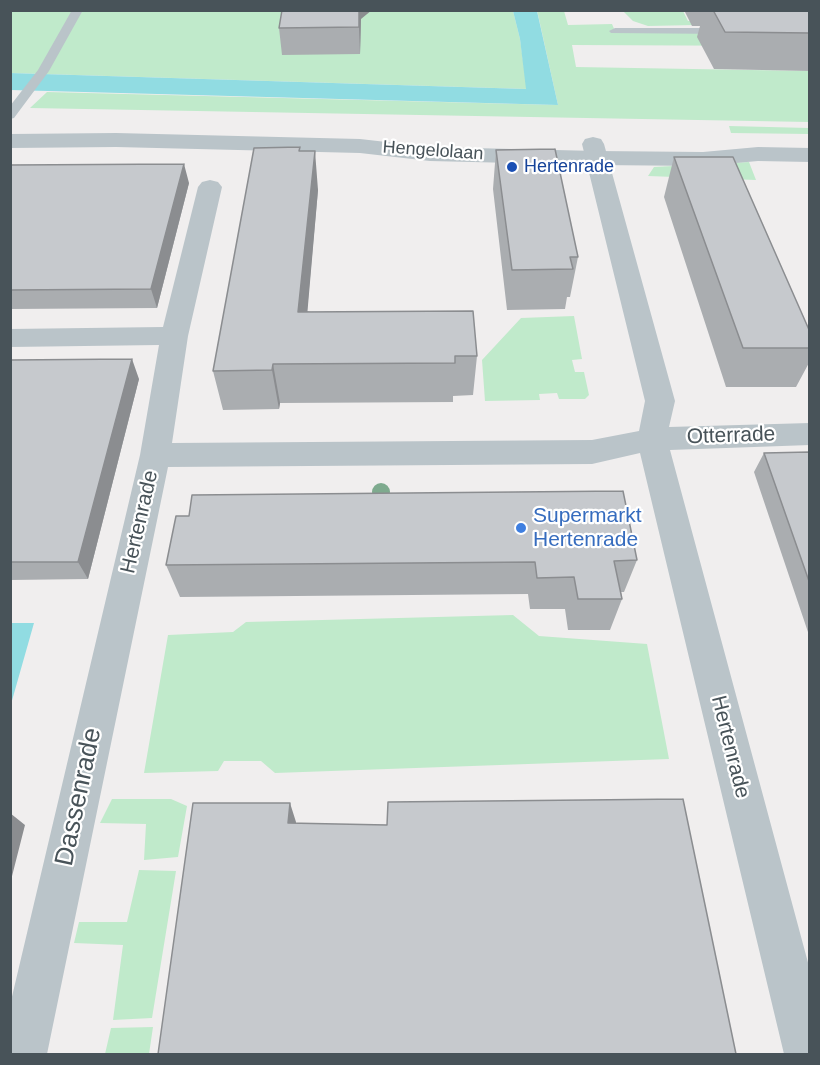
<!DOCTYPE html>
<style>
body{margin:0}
#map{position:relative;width:820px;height:1065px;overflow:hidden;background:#f0eeee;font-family:Helvetica,sans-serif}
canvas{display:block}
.frame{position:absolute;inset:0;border:12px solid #485359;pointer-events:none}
</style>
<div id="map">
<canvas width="820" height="1065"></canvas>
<div class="frame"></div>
</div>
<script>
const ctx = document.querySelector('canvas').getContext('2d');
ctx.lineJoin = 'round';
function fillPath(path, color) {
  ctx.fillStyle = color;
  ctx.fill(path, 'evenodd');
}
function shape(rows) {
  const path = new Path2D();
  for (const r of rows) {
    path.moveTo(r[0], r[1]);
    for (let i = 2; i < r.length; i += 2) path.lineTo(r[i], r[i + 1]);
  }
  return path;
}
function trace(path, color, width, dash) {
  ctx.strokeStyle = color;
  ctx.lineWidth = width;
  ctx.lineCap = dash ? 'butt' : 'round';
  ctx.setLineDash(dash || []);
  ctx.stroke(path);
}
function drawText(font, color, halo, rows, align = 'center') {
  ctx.font = font + ' Helvetica,sans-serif';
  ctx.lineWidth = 4.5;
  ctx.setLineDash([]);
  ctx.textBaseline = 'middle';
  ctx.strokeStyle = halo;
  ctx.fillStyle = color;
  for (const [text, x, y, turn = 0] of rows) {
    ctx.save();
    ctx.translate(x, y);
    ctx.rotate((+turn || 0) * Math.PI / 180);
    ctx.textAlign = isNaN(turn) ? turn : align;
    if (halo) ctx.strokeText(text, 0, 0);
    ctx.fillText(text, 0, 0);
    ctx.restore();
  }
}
const green = shape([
 [537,10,564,11,568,25,612,24,615,31,757,32,797,46,572,45,576,67,810,71,809,122,30,108,47,92,558,105],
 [10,11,513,11,520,39,527,89,11,73],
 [623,11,683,11,688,21,727,21,744,24,648,26,633,21],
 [729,126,809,128,809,134,731,133],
 [749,162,756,180,648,176,654,167],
 [574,316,582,359,572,360,575,372,584,372,589,395,585,399,559,399,557,393,539,394,540,400,485,401,482,360,521,318],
 [513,615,539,636,647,644,669,759,275,773,261,761,224,761,218,771,144,773,168,635,233,632,246,622],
 [112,799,171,799,187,806,178,857,144,860,146,824,100,823],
 [139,870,176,871,152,1018,113,1020,123,945,74,943,79,922,127,922],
 [153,1027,149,1054,105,1054,111,1028]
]);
const water = shape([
 [513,11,537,11,558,105,11,90,10,73,526,89,520,39],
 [11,623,34,623,11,704,10,623]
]);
const service = shape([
 [72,10,83,10,49,71,14,118,10,119,10,106,38,70,72,10],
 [615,28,726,28,732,31,726,34,611,33,609,31,615,28]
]);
const minor = shape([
 [593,137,601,139,604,144,675,401,669,427,810,423,810,445,670,450,810,970,810,1054,784,1054,640,453,592,464,168,467,47,1054,10,1054,10,1005,140,455,159,345,10,347,10,329,163,327,198,187,202,182,210,180,218,182,222,187,188,336,172,443,592,440,639,431,645,401,582,144,585,139,593,137]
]);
const tertiary = shape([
 [116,133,360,139,430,147,597,151,703,152,758,147,810,148,810,162,758,161,703,166,597,165,430,161,360,153,116,147,10,148,10,134,116,133]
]);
const trees = [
 [381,492]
];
const wall = shape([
 [684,10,806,10,810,12,810,71,714,69,697,37,700,26,692,26],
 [361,19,360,54,282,55,279,28],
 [300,147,300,151,318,190,307,311,477,356,473,395,453,396,453,402,280,403,279,409,223,410,213,371],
 [496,150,578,257,570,297,567,297,565,309,507,310,493,189],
 [674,157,810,332,810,361,796,387,726,387,664,197],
 [10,165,189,183,157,308,10,309],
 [10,360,139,379,88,579,10,580],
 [810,452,810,638,754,472,764,453],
 [637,560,624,592,621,592,622,599,610,630,568,630,565,609,530,609,528,594,180,597,166,565]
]);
const shadedWall = shape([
 [359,10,372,10,361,19,360,54,359,27],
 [315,151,318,190,304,351,298,312],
 [184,164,189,183,157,308,151,289],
 [132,359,139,379,88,579,78,562],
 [273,364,280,403,279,409,272,370],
 [290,803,296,822,295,841,288,823],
 [10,813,25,825,10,884]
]);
const building = shape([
 [282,10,359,10,359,27,279,28,282,10],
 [713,10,806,10,810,12,810,33,725,32,713,10],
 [300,147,299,151,315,151,298,312,473,311,477,356,455,356,455,363,273,364,272,370,213,371,254,148,300,147],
 [555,149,578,257,570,257,573,269,512,270,496,150,555,149],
 [674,157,733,157,810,332,810,348,743,348,674,157],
 [184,164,151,289,10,290,10,165,184,164],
 [132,359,78,562,10,562,10,360,132,359],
 [810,452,810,584,764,453,810,452],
 [623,491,637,560,614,561,622,599,578,599,574,577,537,578,535,562,166,565,176,516,189,516,192,495,623,491],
 [683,799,736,1054,158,1054,193,803,290,803,288,823,387,825,388,802,683,799]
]);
const markers = [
 [512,167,6,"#1a4fb4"],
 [521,528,6,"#3f7fe0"]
];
const farStreetnames = [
 ["Hengelolaan",433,151,4]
];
const farTransitnames = [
 ["Hertenrade",524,167]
];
const streetNames = [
 ["Otterrade",731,436,-2],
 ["Hertenrade",140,522,-77],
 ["Hertenrade",730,747,76]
];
const shopNames = [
 ["Supermarkt",533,516],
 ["Hertenrade",533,540]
];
const nearStreetnames = [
 ["Dassenrade",79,797,-78]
];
fillPath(green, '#c0eacb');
fillPath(water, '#91dce2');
fillPath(service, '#bac4c9');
fillPath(minor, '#bac4c9');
fillPath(tertiary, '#bac4c9');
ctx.fillStyle = '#7eaa8e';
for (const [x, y] of trees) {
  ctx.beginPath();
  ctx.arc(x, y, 9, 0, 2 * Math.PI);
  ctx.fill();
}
fillPath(wall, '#aaadb0');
fillPath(shadedWall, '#8b8d90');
fillPath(building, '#c6c9cd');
trace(building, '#8b8d90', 1.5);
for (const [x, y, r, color] of markers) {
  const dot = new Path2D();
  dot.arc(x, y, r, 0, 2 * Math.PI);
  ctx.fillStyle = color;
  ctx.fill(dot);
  trace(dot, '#fff', 2);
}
drawText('18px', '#485359', '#fff', farStreetnames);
drawText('18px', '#164399', '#fff', farTransitnames, 'left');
drawText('21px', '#485359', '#fff', streetNames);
drawText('21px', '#366cbe', '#fff', shopNames, 'left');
drawText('26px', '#485359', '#fff', nearStreetnames);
</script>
